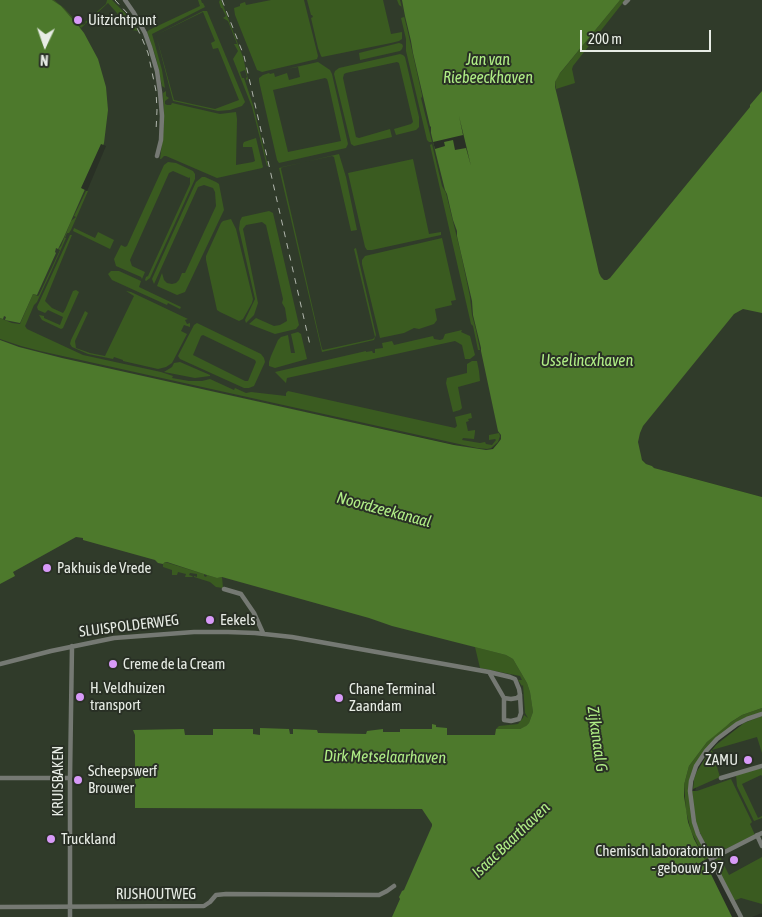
<!DOCTYPE html>
<style>
body{margin:0}
#map{position:relative;width:762px;height:917px;overflow:hidden;background:#293025;font-family:"Asap Condensed",sans-serif}
canvas{display:block}
.north{position:absolute;left:20px;top:20px;width:50px;height:50px;-webkit-text-stroke:4px #293025;paint-order:stroke;rotate:183deg;font-size:14px;font-weight:700;line-height:20px;text-align:center;color:#e7ece5}
.north::after{content:'';display:block;margin:auto;width:18px;height:22px;background:#e7ece5;clip-path:polygon(50% 0,100% 100%,50% 72%,0 100%)}
.scale{position:absolute;left:580px;top:30px;width:131px;height:22px;box-sizing:border-box;border:2px solid #e7ece5;border-top:0;padding-left:6px;font-size:15px;line-height:18px;white-space:nowrap;color:#e7ece5;-webkit-text-stroke:4px #293025;paint-order:stroke}
</style>
<div id="map">
<canvas width="762" height="917"></canvas>
<div class="north">N</div>
<div class="scale">200 m</div>
</div>
<script>
const ctx = document.querySelector('canvas').getContext('2d');
ctx.lineJoin = 'round';
function fillPath(path, color) {
  ctx.fillStyle = color;
  ctx.fill(path, 'evenodd');
}
function shape(rows) {
  const path = new Path2D();
  for (const r of rows) {
    path.moveTo(r[0], r[1]);
    for (let i = 2; i < r.length; i += 2) path.lineTo(r[i], r[i + 1]);
  }
  return path;
}
function trace(path, color, width, dash) {
  ctx.strokeStyle = color;
  ctx.lineWidth = width;
  ctx.lineCap = dash ? 'butt' : 'round';
  ctx.setLineDash(dash || []);
  ctx.stroke(path);
}
function drawText(font, color, halo, rows, align = 'center') {
  ctx.font = font + ' "Asap Condensed",sans-serif';
  ctx.lineWidth = 4;
  ctx.setLineDash([]);
  ctx.textBaseline = 'middle';
  ctx.strokeStyle = halo;
  ctx.fillStyle = color;
  for (const [text, x, y, turn = 0] of rows) {
    ctx.save();
    ctx.translate(x, y);
    ctx.rotate((+turn || 0) * Math.PI / 180);
    ctx.textAlign = isNaN(turn) ? turn : align;
    if (halo) ctx.strokeText(text, 0, 0);
    ctx.fillText(text, 0, 0);
    ctx.restore();
  }
}
const built = shape([
 [0,0,762,0,762,497,654,468,652,466,646,464,641,458,501,439,494,447,491,449,486,450,479,450,0,346],
 [0,485,585,628,701,917,0,917],
 [762,716,762,913,752,917,742,917,710,858,692,808,699,771,717,743,747,721]
]);
const green = shape([
 [52,0,54,0,64,8,75,20,79,17,78,19,83,25,86,23,85,22,106,4,107,0,112,0,126,14,138,31,132,30,108,3,81,28,61,6],
 [198,0,201,0,202,3,203,3,205,7,152,34,162,70,165,88,162,86,156,58,147,32,149,30,200,6],
 [220,0,221,0,243,57,248,79,246,80,246,78,247,77,245,70,240,72,242,78,244,78,253,105,268,166,267,166,252,107,233,59,238,51,234,44,237,44,228,21,223,18,226,16,222,8,221,8,219,2],
 [271,0,304,0,318,56,317,59,262,72,257,70,235,15,234,8,240,6,240,4,242,3,245,2,246,5],
 [307,0,383,0,391,34,402,32,402,39,399,41,391,43,322,57,321,56,318,48,311,18,313,17,312,15,311,15],
 [397,0,400,0,407,28,422,95,422,97,421,98,432,142,429,142,427,140,406,51,406,39,401,18,404,17,402,7,399,5],
 [620,0,625,0,573,66,572,69,575,83,556,89,555,82,557,77],
 [203,11,207,11,245,102,242,106,230,110,218,111,173,101,156,35],
 [203,12,215,41,211,43,213,49,218,48,239,100,215,109,174,100,156,35],
 [399,43,402,44,403,46,402,49,400,51,360,60,359,53],
 [400,54,403,55,405,57,419,117,419,127,416,130,396,135,394,129,411,124,413,122,399,63,397,62,346,73,344,74,343,78,356,137,359,138,390,129,392,137,354,146,351,144,334,74,335,71,339,68],
 [318,62,330,70,332,74,348,144,346,148,279,163,277,160,259,81,259,78,263,75,269,73,270,74,274,73,275,77,287,73,289,80,300,77,298,67,287,69],
 [325,78,327,79,328,82,341,141,288,152,273,90],
 [166,91,166,96,169,98,165,101,165,104,167,105,171,105,172,103,220,114,236,112,237,119,236,165,253,162,255,161,252,147,243,147,243,144,244,142,256,138,263,167,262,168,217,178,166,156,164,156,161,159,160,159,163,136,164,117,163,93],
 [432,144,442,186,446,193,461,254,470,297,472,315,476,330,480,350,478,350,473,326,471,324,430,145],
 [339,154,346,177,357,230,351,231,334,157,332,156,282,167,281,169,322,349,323,350,373,339,375,337,354,249,356,248,376,335,374,340,322,352,279,168],
 [413,159,429,234,441,232,441,235,372,250,367,250,365,247,348,173],
 [168,162,176,163,193,171,195,174,195,179,150,278,146,281,145,280,146,277,148,276,190,184,190,177,189,178,173,171,169,173,130,260,132,266,145,272,142,279,141,277,116,266,114,259,121,245,125,247,127,246,164,165],
 [202,177,205,177,216,182,219,184,224,210,185,292,177,295,157,286,162,273,164,280,167,283,172,284,176,283,179,280,182,273,185,273,216,206,215,192,213,188,204,185,198,187,154,284,152,279,196,182],
 [86,191,88,191,71,230,69,233,67,233,65,238,66,238,51,272,37,302,34,305,26,324,25,326,27,329,83,355,161,372,173,376,172,378,189,381,202,381,210,379,234,390,235,388,246,393,251,392,286,396,286,393,288,391,455,428,457,426,455,417,471,413,472,418,468,419,469,421,466,422,468,431,475,430,475,432,474,439,463,438,462,440,480,443,485,442,486,444,492,445,496,440,495,439,489,440,489,435,499,433,500,436,498,442,491,448,487,449,477,448,40,351,21,346,0,339,0,318,12,323,20,324,33,294,38,296,39,295,60,250,58,249,61,246,71,221,76,217,74,216],
 [269,211,273,213,299,325,296,329,275,334,249,324,256,318,274,326,280,325,287,321,285,308,282,303,283,299,266,225,262,222,257,223,246,225,243,229,258,303,254,315,246,323,245,320,255,299,239,229,240,221,242,217],
 [231,219,236,229,253,299,252,303,243,319,239,321,220,312,217,310,206,260,206,256,221,223,223,221],
 [74,228,95,238,98,232,114,240,110,249,73,231],
 [70,235,72,235,45,301,52,308,63,313,65,310,73,291,76,290,79,292,63,328,61,329,42,320,39,315,44,316,44,318,60,325,63,317,48,310,45,313,38,310,37,307],
 [442,238,456,300,451,301,452,305,435,309,437,320,434,324,419,329,414,328,404,333,380,338,362,264,362,260,365,256],
 [111,271,119,271,141,281,139,287,181,307,180,309,168,303,167,305,112,280,108,274],
 [126,291,131,292,188,319,185,320,187,324,190,323,190,327,184,325,181,331,187,334,172,363,166,367,158,369,123,361,123,360,114,357,113,359,88,354,72,347,70,344,71,340,85,311,88,313,75,341,76,348,90,353,105,356,134,296],
 [197,323,261,354,264,358,265,362,254,386,249,388,244,388,180,359,178,356,194,325],
 [203,335,255,360,256,362,248,381,245,381,193,355,201,336],
 [462,330,461,332,470,336,475,355,470,359,465,359,462,345,455,341,287,378,286,383,275,372,366,351,366,352,372,351,373,353,375,353,375,349,383,348,382,343,392,341,394,345,433,336,434,339,440,340,443,339,445,334],
 [298,332,301,334,307,359,275,368,269,366,269,362,271,356,278,340,281,337,288,335,291,353,295,353,291,334],
 [472,361,477,361,479,371,480,381,458,387,462,408,460,410,453,412,446,383,447,378,467,373,467,364],
 [180,362,210,375,210,376,195,378,164,372,172,367,174,363],
 [165,562,204,574,204,576,206,577,207,575,217,578,222,577,223,588,216,587,210,582,194,577,194,576,197,577,197,574,190,573,189,575,192,576,193,577,185,577,186,574,178,572,177,575,172,575,172,570,163,567,163,564],
 [475,647,506,655,513,659,527,683,530,692,533,712,529,723,525,727,520,729,496,729,499,726,518,724,523,718,524,715,528,718,525,713,523,685,522,686,518,680,522,680,520,676,480,668],
 [762,708,762,712,753,715,718,738,691,775,692,813,709,858,705,860,691,831,686,811,684,785,689,766,707,742,722,728,742,715],
 [762,716,762,753,757,737,712,750,720,777,693,789,694,779,697,771,706,757,716,745,744,723],
 [758,769,762,769,762,776,761,775,742,784,758,818,762,816,762,818,754,821,737,786,736,775],
 [731,779,752,822,750,824,755,835,711,856,701,835,696,823,694,812,692,791,697,791],
 [720,857,729,875,762,857,762,904,741,898,733,901,714,860]
]);
const water = shape([
 [0,0,52,0,61,6,75,22,77,21,78,23,77,24,84,33,98,59,106,87,108,110,104,143,99,157,64,237,58,249,56,248,55,252,56,253,37,295,33,294,20,323,5,320,6,317,4,316,3,319,0,318],
 [402,0,620,0,560,73,555,82,555,87,578,181,599,273,601,277,604,280,607,280,610,278,750,107,750,105,762,91,762,313,743,309,734,314,643,426,640,433,638,442,642,460,646,464,652,466,654,468,762,497,762,708,742,715,731,722,707,742,689,766,684,785,684,796,688,822,694,839,705,860,698,864,696,862,695,869,699,865,705,862,732,917,392,917,400,899,399,897,402,891,404,890,432,826,432,824,422,809,135,808,135,779,139,779,139,775,135,775,135,735,133,730,184,729,185,735,213,735,213,729,253,729,253,734,260,735,260,728,289,729,290,734,293,734,293,729,317,730,318,733,366,734,367,731,383,729,383,732,400,732,400,729,432,729,432,724,436,725,436,727,447,728,447,735,495,735,496,729,520,729,526,726,529,723,533,712,530,692,527,683,513,659,506,655,392,626,369,618,222,577,217,578,207,575,167,562,165,562,163,564,158,563,155,560,83,540,83,538,76,537,13,572,15,576,0,584,0,340,19,347,62,358,454,445,486,450,493,449,498,443,501,439,501,435,498,431,481,351,481,348,473,315,472,301,457,236,457,231,453,220,447,194,445,190,436,154,431,133,431,127,430,126,413,53,411,41,405,16]
]);
const pier = shape([
 [459,116,471,166,466,148,455,150,453,140,444,142,445,146,435,149,433,142,463,135],
 [101,144,106,146,87,191,81,188]
]);
const street = shape([
 [125,0,134,13,145,33,150,47,157,71,160,92,162,116,161,140,157,156],
 [625,3,628,0],
 [224,589,241,594,254,613,263,633],
 [0,664,51,651,114,638,194,632,228,632,255,633,292,637,489,672],
 [504,698,504,720,511,721,519,719,521,713,520,695,519,689,515,679,510,677,489,672,504,698,511,699,517,698,520,695],
 [0,778,70,778],
 [721,778,762,766],
 [757,835,762,846],
 [711,859,762,833],
 [0,907,204,906,210,902,216,895,226,894,379,895,387,891,394,886],
 [70,917,70,778,72,646],
 [741,917,698,834,694,822,690,791,691,781,696,766,706,751,717,739,737,724,747,719,762,714]
]);
const rail = shape([
 [115,0,128,14,135,24,141,36,148,53,156,91,157,110,156,131],
 [222,0,244,56,310,345]
]);
const markers = [
 [78,20,5,"#d89af8"],
 [47,568,5,"#d89af8"],
 [210,620,5,"#d89af8"],
 [113,664,5,"#d89af8"],
 [80,697,5,"#d89af8"],
 [339,698,5,"#d89af8"],
 [748,760,5,"#d89af8"],
 [78,780,5,"#d89af8"],
 [51,839,5,"#d89af8"],
 [734,860,5,"#d89af8"]
];
const poiNames = [
 ["Uitzichtpunt",88,20],
 ["Pakhuis de Vrede",57,568],
 ["Eekels",220,620],
 ["Creme de la Cream",123,664],
 ["H. Veldhuizen",90,688],
 ["transport",90,705],
 ["Chane Terminal",349,689],
 ["Zaandam",349,706],
 ["ZAMU",738,760,"right"],
 ["Scheepswerf",88,771],
 ["Brouwer",88,788],
 ["Truckland",61,839],
 ["Chemisch laboratorium",724,851,"right"],
 ["- gebouw 197",724,868,"right"]
];
const streetNames = [
 ["SLUISPOLDERWEG",129,626,-7],
 ["KRUISBAKEN",58,781,-90],
 ["RIJSHOUTWEG",156,894]
];
const waterNames = [
 ["Jan van",488,60],
 ["Riebeeckhaven",488,78],
 ["Usselincxhaven",587,361],
 ["Noordzeekanaal",384,510,15],
 ["Zijkanaal G",597,739,82],
 ["Dirk Metselaarhaven",385,757,1],
 ["Isaac Baarthaven",511,840,-44]
];
fillPath(built, '#303b2a');
fillPath(green, '#3a5b20');
fillPath(water, '#4d792c');
fillPath(pier, '#293025');
trace(street, '#757973', 4.5);
trace(rail, '#b0b6ad', 1, [6, 6]);
for (const [x, y, r, color] of markers) {
  const dot = new Path2D();
  dot.arc(x, y, r, 0, 2 * Math.PI);
  ctx.fillStyle = color;
  ctx.fill(dot);
  trace(dot, '#293025', 2);
}
drawText('15px', '#e7ece5', '#293025', poiNames, 'left');
drawText('15px', '#e7ece5', '#293025', streetNames);
drawText('italic 16px', '#b0ee86', '#293025', waterNames);
</script>
